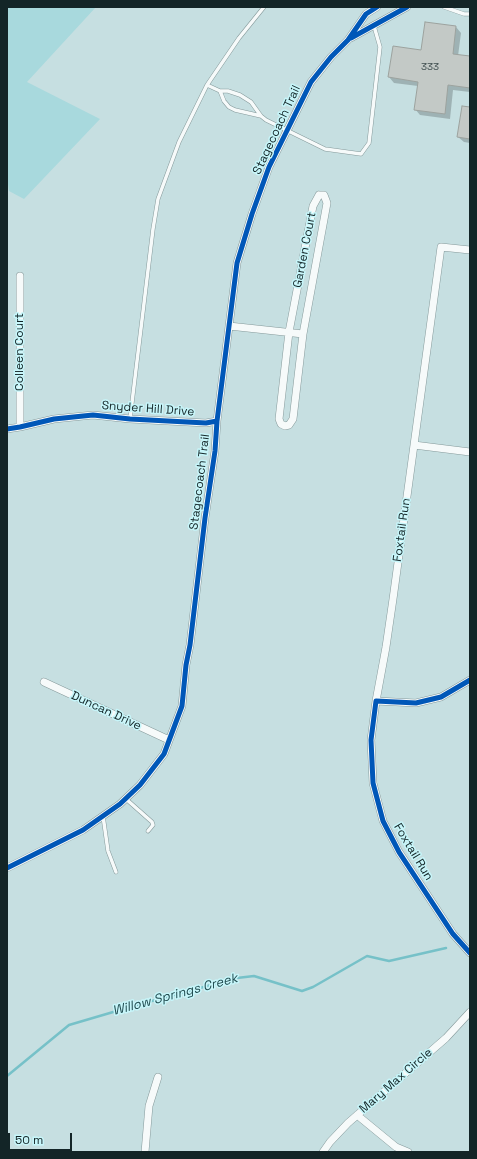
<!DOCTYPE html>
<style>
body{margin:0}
#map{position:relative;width:477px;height:1159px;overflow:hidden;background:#c6dfe1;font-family:"Space Grotesk",sans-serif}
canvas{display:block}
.frame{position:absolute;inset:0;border:8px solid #132527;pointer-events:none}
.scale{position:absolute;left:8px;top:1133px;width:64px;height:18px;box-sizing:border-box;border:2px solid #132527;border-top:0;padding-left:5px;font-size:12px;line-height:14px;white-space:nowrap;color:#132527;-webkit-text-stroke:3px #c7f6fa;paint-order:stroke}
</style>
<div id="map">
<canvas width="477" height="1159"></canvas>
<div class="frame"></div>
<div class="scale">50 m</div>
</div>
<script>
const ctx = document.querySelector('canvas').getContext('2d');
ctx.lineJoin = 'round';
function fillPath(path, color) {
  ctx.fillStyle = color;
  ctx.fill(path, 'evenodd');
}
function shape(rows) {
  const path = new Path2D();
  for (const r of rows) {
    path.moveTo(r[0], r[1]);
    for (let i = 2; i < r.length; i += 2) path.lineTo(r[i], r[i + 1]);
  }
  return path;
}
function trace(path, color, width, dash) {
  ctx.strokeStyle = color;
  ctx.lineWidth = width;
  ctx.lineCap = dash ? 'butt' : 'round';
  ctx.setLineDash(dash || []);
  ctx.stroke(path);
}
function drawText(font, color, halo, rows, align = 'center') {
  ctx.font = font + ' "Space Grotesk",sans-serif';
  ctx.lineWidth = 3;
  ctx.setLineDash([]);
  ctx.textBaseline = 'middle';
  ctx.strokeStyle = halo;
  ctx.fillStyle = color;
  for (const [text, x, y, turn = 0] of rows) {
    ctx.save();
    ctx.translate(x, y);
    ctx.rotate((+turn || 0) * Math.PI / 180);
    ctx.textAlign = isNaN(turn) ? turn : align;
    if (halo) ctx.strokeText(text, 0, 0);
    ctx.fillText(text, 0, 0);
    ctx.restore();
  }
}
const green = shape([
 [7,7,96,7,27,82,100,119,24,199,9,191,7,177]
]);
const shadow = shape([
 [456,27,461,33,458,56,470,57,470,92,453,90,450,119,420,115,415,109,418,86,394,83,389,77],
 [470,108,470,143,464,142,458,137]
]);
const stream = shape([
 [7,1076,69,1025,137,1005,237,978,254,976,302,991,313,987,367,956,389,961,446,948]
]);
const building = shape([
 [425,22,456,26,453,54,470,56,470,88,448,85,445,114,414,110,418,82,388,77,393,46,421,50,425,22],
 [462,106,470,107,470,139,457,137,462,106]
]);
const lane = shape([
 [444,7,464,14,470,14],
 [207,85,239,38,264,7],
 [220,91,224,101,229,107,235,110,261,116],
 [130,419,153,229,158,199,179,142,207,85,220,91,228,91,240,95,251,102,261,116,266,120,325,149,361,154,369,143,380,47,374,26],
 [126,799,152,822,153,825,148,831],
 [103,816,108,851,116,872]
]);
const street = shape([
 [351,38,407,7],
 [319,195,324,195,327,203,303,334,293,419,289,425,285,426,281,424,279,419,289,332,313,206,319,195],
 [470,250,441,247,393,599,386,647,376,701,371,740,373,783,383,821,399,852,453,934,470,953],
 [229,326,303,334],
 [20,427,20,276],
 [7,429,20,427,54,419,93,415,130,419,206,423,217,421],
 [414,445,470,452],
 [44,682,169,740],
 [376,701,416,703,441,697,470,680],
 [7,868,83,830,120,804,140,785,164,754,182,706,186,665,190,645,205,518,215,451,217,421,237,263,252,214,269,167,311,82,331,57,348,40,366,14,377,7],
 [357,1115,396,1147,408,1152],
 [145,1152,149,1106,158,1077],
 [323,1152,330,1142,348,1123,446,1038,470,1012]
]);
const cycleway = shape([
 [351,38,407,7],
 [7,429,20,427,54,419,93,415,130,419,206,423,217,421],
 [470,680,441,697,416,703,376,701,371,740,373,783,383,821,399,852,453,934,470,953],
 [7,868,83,830,120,804,140,785,164,754,182,706,186,665,190,645,205,518,215,451,217,421,237,263,252,214,269,167,311,82,331,57,348,40,366,14,377,7]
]);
const numberNames = [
 ["333",430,67]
];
const streetNames = [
 ["Stagecoach Trail",277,130,-65],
 ["Garden Court",305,250,-79],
 ["Colleen Court",20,352,-90],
 ["Snyder Hill Drive",148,409,4],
 ["Stagecoach Trail",200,482,-83],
 ["Foxtail Run",402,530,-82],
 ["Duncan Drive",106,711,25],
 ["Foxtail Run",413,852,59],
 ["Mary Max Circle",396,1081,-41]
];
const waterNames = [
 ["Willow Springs Creek",175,995,-15]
];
fillPath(green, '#a8d9dd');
fillPath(shadow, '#0003');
trace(stream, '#76c1c8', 2.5);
fillPath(building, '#c3c9c6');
trace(building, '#9ca29e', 1);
trace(lane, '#85999a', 4.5);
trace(street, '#85999a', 8);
trace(lane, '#f6fafa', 3.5);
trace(street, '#f6fafa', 7);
trace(cycleway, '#0057b8', 5);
drawText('10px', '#3f4e4f', null, numberNames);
drawText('12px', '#132527', '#c7f6fa', streetNames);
drawText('italic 13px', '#204c50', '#c7f6fa', waterNames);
</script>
